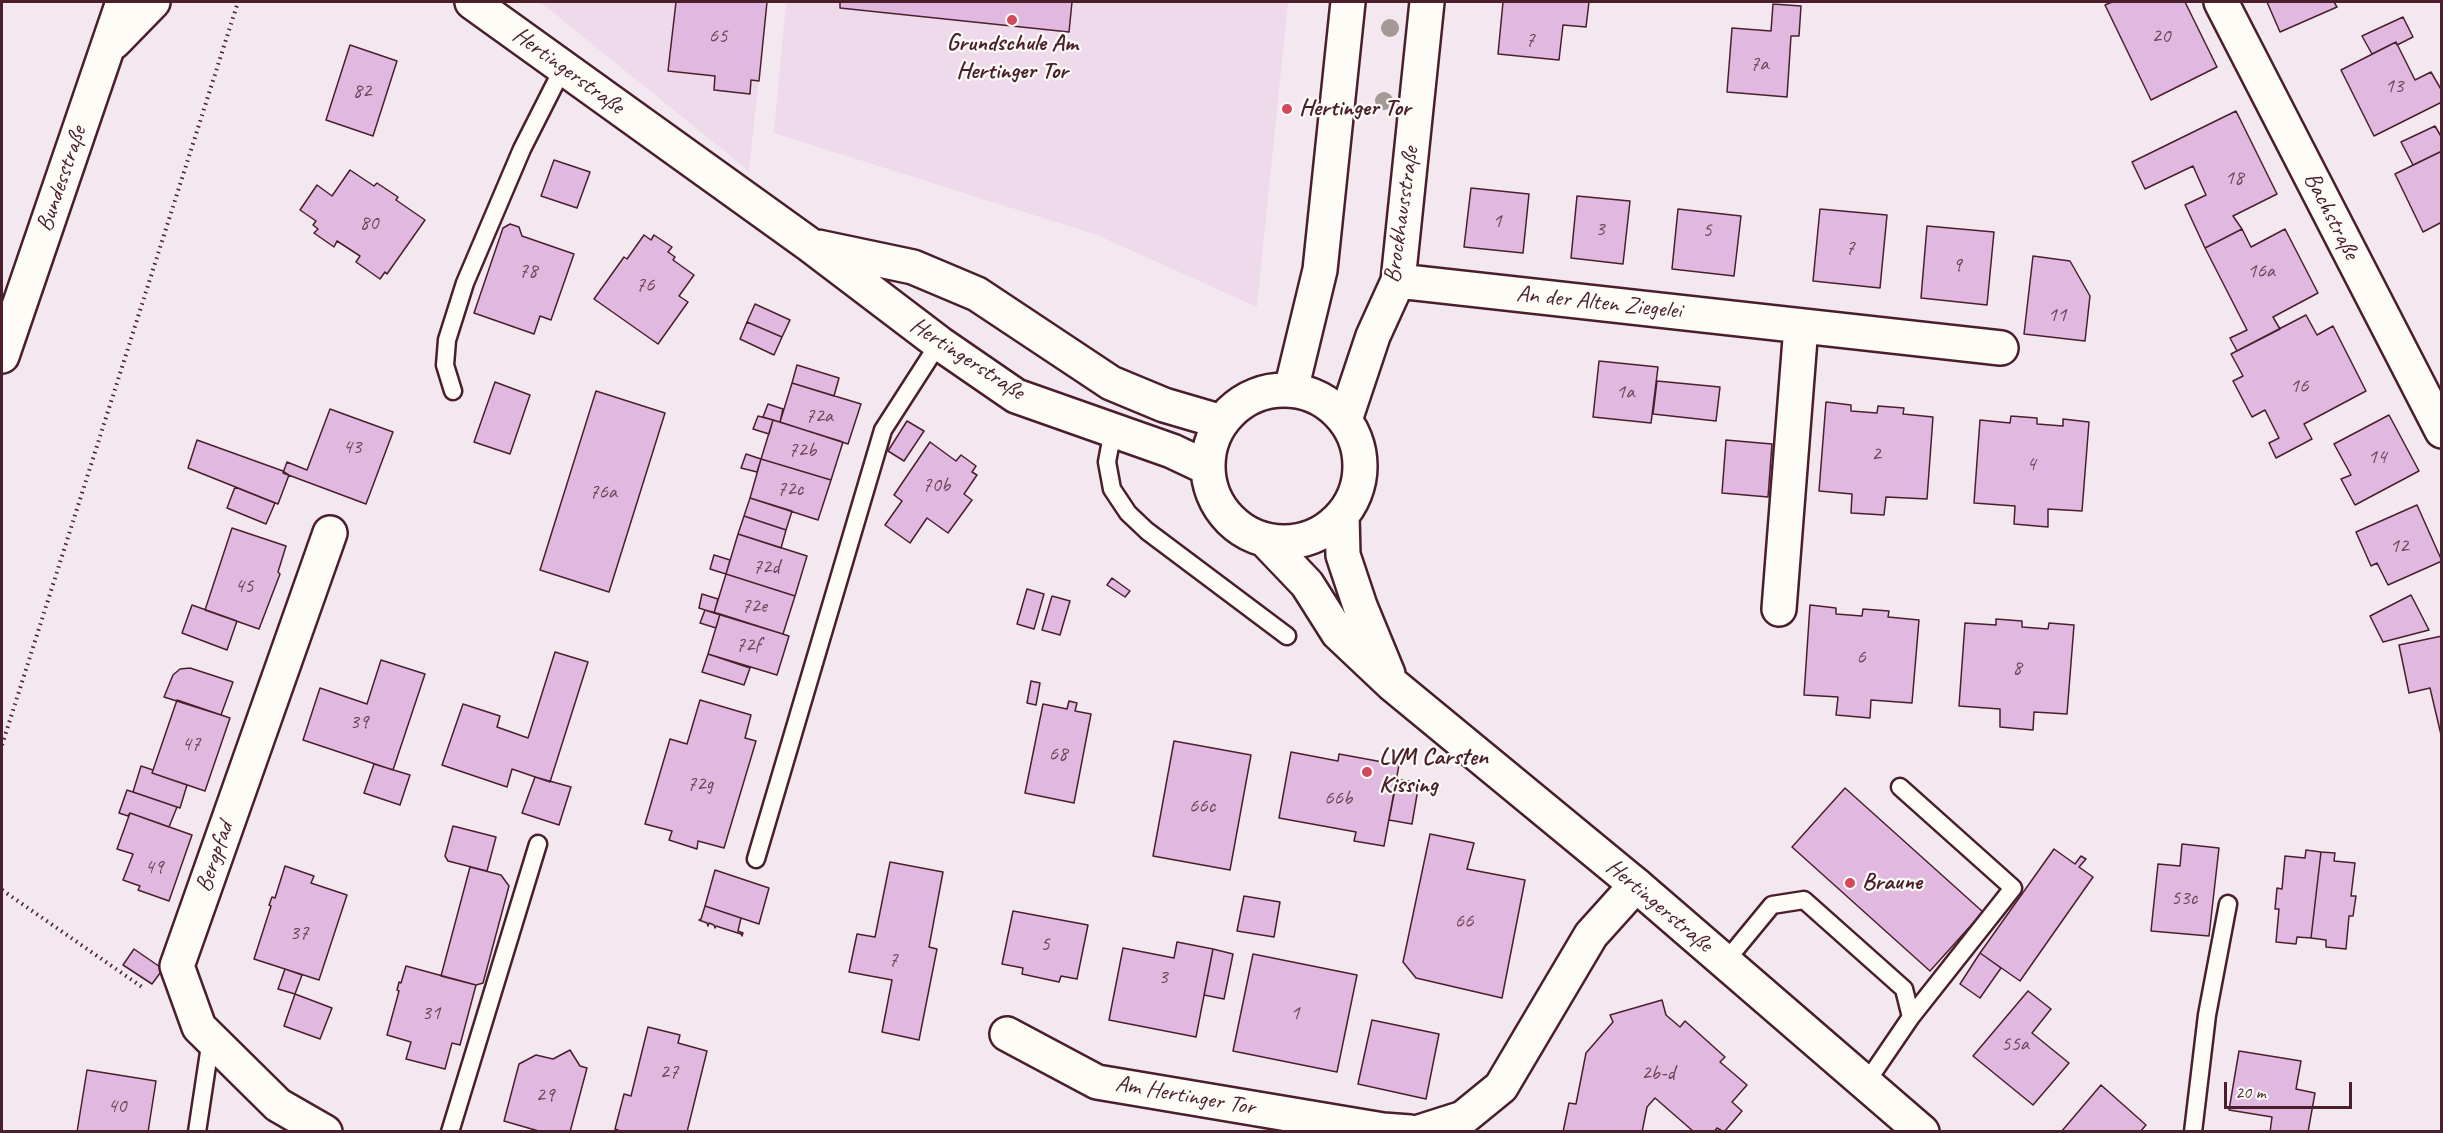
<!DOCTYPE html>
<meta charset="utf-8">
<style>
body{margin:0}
#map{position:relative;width:2443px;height:1133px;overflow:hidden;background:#f4e8f0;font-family:Caveat,sans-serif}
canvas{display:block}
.frame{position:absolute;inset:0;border:3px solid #4a1f2b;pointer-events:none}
.scale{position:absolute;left:2224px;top:1082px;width:128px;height:27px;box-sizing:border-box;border:3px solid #4a1f2b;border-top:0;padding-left:8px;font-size:18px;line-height:21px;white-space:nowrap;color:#4a1f2b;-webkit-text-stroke:4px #fdfcf7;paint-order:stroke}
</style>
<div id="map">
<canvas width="2443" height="1133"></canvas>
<div class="frame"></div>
<div class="scale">20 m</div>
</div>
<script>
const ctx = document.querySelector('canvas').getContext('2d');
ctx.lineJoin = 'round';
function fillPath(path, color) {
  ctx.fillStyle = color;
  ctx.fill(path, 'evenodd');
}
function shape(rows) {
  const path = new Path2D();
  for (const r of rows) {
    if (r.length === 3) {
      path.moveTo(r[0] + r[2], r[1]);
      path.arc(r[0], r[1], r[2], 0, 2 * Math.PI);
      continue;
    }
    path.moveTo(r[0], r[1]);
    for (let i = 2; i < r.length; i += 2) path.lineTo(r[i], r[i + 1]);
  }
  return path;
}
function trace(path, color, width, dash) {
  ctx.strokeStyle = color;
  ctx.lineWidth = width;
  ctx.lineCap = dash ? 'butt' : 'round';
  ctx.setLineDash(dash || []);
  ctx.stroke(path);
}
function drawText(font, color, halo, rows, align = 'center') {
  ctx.font = font + ' Caveat,sans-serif';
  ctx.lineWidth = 4.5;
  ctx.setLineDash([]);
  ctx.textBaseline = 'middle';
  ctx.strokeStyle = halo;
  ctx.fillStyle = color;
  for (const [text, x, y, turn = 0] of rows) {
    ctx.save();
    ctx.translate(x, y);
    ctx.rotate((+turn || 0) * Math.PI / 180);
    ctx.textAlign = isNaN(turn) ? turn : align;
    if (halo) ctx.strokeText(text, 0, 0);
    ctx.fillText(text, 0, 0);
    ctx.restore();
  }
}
const built = shape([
 [540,2,767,2,749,171],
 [786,2,1288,2,1257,307,1097,235,774,133]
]);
const building = shape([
 [676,2,767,2,759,81,751,80,750,94,714,90,715,76,668,71,676,2],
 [840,2,1072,2,1069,32,840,8,840,2],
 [1503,2,1589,2,1586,27,1563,25,1559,60,1498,54,1503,2],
 [2112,2,2185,2,2217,67,2151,100,2105,5,2112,2],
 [2267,2,2334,2,2337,7,2280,32,2267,2],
 [1773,4,1801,6,1799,36,1791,36,1787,97,1727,92,1732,28,1771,31,1773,4],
 [2403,17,2413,37,2397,45,2396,42,2372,54,2362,36,2403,17],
 [2396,42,2415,80,2431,72,2442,91,2442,102,2374,136,2341,70,2396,42],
 [350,45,397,61,373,136,326,120,350,45],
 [2236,111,2277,194,2233,216,2242,229,2205,248,2185,205,2206,195,2193,166,2145,189,2132,162,2236,111],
 [2435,126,2442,138,2442,151,2413,165,2401,142,2435,126],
 [2442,151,2442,222,2423,232,2395,174,2442,151],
 [554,160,590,172,577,208,541,196,554,160],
 [350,170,374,186,377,183,398,197,396,200,425,220,387,274,385,272,380,279,356,262,360,256,337,241,334,247,314,233,318,229,313,225,316,221,300,210,317,185,332,196,350,170],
 [1471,188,1529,194,1523,253,1464,247,1471,188],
 [1577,196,1630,201,1623,264,1571,258,1577,196],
 [1678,209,1741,216,1734,276,1672,269,1678,209],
 [1820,209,1887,215,1880,288,1813,281,1820,209],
 [510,224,519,227,522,236,574,254,551,320,540,316,534,334,474,313,503,228,510,224],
 [1927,226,1994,232,1987,305,1921,298,1927,226],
 [2242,229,2251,247,2285,229,2318,293,2273,317,2280,329,2237,351,2230,338,2247,330,2205,248,2242,229],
 [644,235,651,240,654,235,672,247,668,252,675,257,673,260,694,275,679,296,688,302,658,344,594,299,624,257,627,259,644,235],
 [2033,256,2070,261,2090,296,2085,341,2024,334,2033,256],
 [755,304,790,320,782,337,747,322,755,304],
 [2306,315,2317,335,2333,326,2366,391,2304,424,2312,439,2276,458,2269,443,2279,438,2265,410,2252,417,2233,381,2243,376,2231,354,2306,315],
 [747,322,782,337,774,355,740,339,747,322],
 [1599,361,1658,367,1651,423,1593,417,1599,361],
 [797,365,839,378,834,396,792,383,797,365],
 [1657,381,1720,387,1716,421,1653,414,1657,381],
 [495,382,530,395,510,454,474,442,495,382],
 [792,383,861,404,848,444,780,422,792,383],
 [596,391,665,413,609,592,540,570,596,391],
 [1826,402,1851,405,1851,411,1877,413,1878,406,1904,408,1903,414,1933,417,1927,499,1886,497,1884,515,1851,513,1852,494,1819,491,1826,402],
 [768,404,783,409,780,422,763,417,768,404],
 [330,409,393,432,366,504,283,473,287,462,307,470,330,409],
 [2389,415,2419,471,2355,505,2341,479,2351,475,2334,444,2389,415],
 [758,416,773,420,769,434,753,429,758,416],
 [2011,416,2037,418,2037,424,2063,426,2063,419,2089,422,2082,511,2048,509,2048,527,2014,524,2015,506,1974,503,1980,420,2010,423,2011,416],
 [773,420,843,442,831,480,761,459,773,420],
 [907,421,924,431,904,461,888,451,907,421],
 [197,440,283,471,289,475,278,504,188,468,197,440],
 [1726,440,1772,444,1768,497,1722,493,1726,440],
 [930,442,956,461,961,455,976,466,972,472,977,475,964,494,972,500,948,533,927,518,910,543,885,525,902,501,894,495,930,442],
 [746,454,761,459,757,472,741,468,746,454],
 [761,459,831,480,818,520,750,498,761,459],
 [235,487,275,503,266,524,227,508,235,487],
 [750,498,792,511,786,530,744,516,750,498],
 [2417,505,2442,561,2388,585,2377,563,2371,566,2356,532,2417,505],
 [744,516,786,530,781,548,738,534,744,516],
 [232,528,286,546,278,572,280,574,259,629,205,610,232,528],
 [738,534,807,556,795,596,726,574,738,534],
 [714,555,730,560,726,574,710,569,714,555],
 [726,574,795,596,783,634,714,613,726,574],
 [1112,578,1130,591,1125,597,1107,585,1112,578],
 [1027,589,1044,594,1034,629,1017,624,1027,589],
 [702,594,718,599,714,613,699,608,702,594],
 [2411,595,2429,630,2383,642,2370,616,2411,595],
 [1052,596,1070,601,1060,635,1042,630,1052,596],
 [192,605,237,621,227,650,182,633,192,605],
 [1810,605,1836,608,1836,614,1862,616,1863,609,1889,611,1888,617,1919,620,1912,703,1871,700,1870,718,1836,715,1838,697,1804,695,1810,605],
 [705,610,720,614,716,628,700,623,705,610],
 [720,614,789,636,777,675,708,654,720,614],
 [1996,619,2022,621,2022,627,2048,629,2049,623,2074,625,2067,714,2034,712,2033,730,2000,727,2000,709,1959,706,1965,623,1996,625,1996,619],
 [2442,636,2442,739,2430,688,2409,693,2399,645,2442,636],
 [555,652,588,662,550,782,512,769,507,787,442,765,463,704,500,716,497,727,528,738,555,652],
 [708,654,750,668,744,685,702,672,708,654],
 [381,660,425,674,393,770,303,740,320,688,367,704,381,660],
 [190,668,233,682,221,715,164,697,173,675,180,669,190,668],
 [1031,681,1040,683,1036,705,1027,703,1031,681],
 [177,700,230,718,205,791,152,773,177,700],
 [700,700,751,715,745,738,756,741,724,848,698,841,697,849,669,840,672,831,645,824,670,739,687,744,700,700],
 [1069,701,1077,703,1075,711,1091,714,1074,803,1025,793,1043,704,1067,709,1069,701],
 [1174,741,1251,755,1230,870,1153,856,1174,741],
 [1291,752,1338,761,1339,754,1399,765,1384,846,1354,841,1356,832,1279,818,1291,752],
 [374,764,410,775,400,805,364,793,374,764],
 [141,766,153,770,152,773,187,785,180,808,133,792,141,766],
 [535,777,571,787,559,825,522,813,535,777],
 [1397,779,1419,783,1412,824,1389,820,1397,779],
 [1845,788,1983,912,1930,971,1792,847,1845,788],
 [127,790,177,807,169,827,130,813,128,816,119,813,127,790],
 [130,813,192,835,169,901,138,890,140,886,123,880,133,854,117,849,130,813],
 [453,826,496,837,487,871,448,861,445,856,453,826],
 [1430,834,1474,843,1467,869,1525,880,1502,998,1416,978,1403,962,1430,834],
 [2182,844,2219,848,2209,936,2151,931,2158,864,2180,866,2182,844],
 [2054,849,2075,864,2081,856,2086,859,2079,867,2093,877,2020,981,1980,953,2054,849],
 [2306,850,2321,852,2311,938,2297,937,2296,944,2276,942,2279,909,2275,909,2277,888,2282,889,2285,856,2305,858,2306,850],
 [2321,852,2335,853,2334,861,2355,863,2351,896,2356,896,2353,916,2349,916,2346,949,2326,947,2326,940,2311,938,2321,852],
 [890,862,943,872,929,947,937,949,919,1040,882,1032,892,980,849,972,857,934,875,937,890,862],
 [285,866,314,876,311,883,347,895,319,980,254,959,271,906,269,905,272,897,275,898,285,866],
 [470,867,501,875,509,886,483,983,476,985,441,976,470,867],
 [715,870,769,888,759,924,705,906,715,870],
 [1244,896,1280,902,1274,937,1237,931,1244,896],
 [705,906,741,918,738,931,743,933,742,936,741,934,716,926,715,928,714,925,709,923,708,926,707,923,699,920,701,919,705,906],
 [1013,911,1088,925,1077,979,1061,976,1059,982,1022,974,1023,968,1002,964,1013,911],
 [1177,942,1213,949,1196,1037,1109,1020,1123,948,1174,958,1177,942],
 [134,949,163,969,152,984,123,965,134,949],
 [1213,949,1233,954,1224,999,1204,995,1213,949],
 [1980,953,2001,968,1980,998,1960,984,1980,953],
 [1253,954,1357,975,1337,1072,1233,1051,1253,954],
 [406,966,476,985,460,1045,452,1043,445,1069,406,1059,411,1042,387,1035,399,991,397,990,399,982,401,983,406,966],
 [285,969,302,975,295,994,278,989,285,969],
 [2028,991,2051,1009,2032,1033,2069,1063,2033,1105,1973,1056,2028,991],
 [295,994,332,1008,320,1039,284,1026,295,994],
 [1662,1000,1666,1015,1680,1027,1685,1021,1725,1057,1720,1062,1747,1085,1732,1102,1742,1111,1724,1132,1717,1128,1714,1132,1694,1132,1655,1098,1647,1107,1642,1132,1563,1132,1569,1103,1576,1104,1586,1053,1613,1022,1610,1015,1662,1000],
 [1372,1020,1439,1034,1426,1099,1358,1084,1372,1020],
 [648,1027,680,1035,678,1043,707,1051,687,1132,623,1132,615,1129,624,1094,631,1096,648,1027],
 [570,1050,580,1066,587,1068,570,1132,542,1132,504,1121,519,1064,536,1055,553,1059,570,1050],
 [2239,1051,2301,1061,2296,1089,2315,1093,2308,1132,2270,1132,2272,1117,2229,1110,2239,1051],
 [87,1070,156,1081,148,1132,77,1132,87,1070],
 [2101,1085,2146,1125,2140,1132,2061,1132,2101,1085]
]);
const path = shape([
 [2,745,238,2],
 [2,890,142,987]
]);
const service = shape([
 [453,391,445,365,447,340,465,283,522,149,563,68],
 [1113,430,1107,462,1112,489,1128,513,1147,531,1287,636],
 [1900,787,2013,888,1911,1017],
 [756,859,883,430,939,343],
 [1725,962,1772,905,1804,900,1904,989,1911,1017,1866,1083],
 [197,1132,211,1039],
 [450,1132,538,844],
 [2193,1132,2207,1015,2228,904]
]);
const minor = shape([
 [2221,2,2442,431],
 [1398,281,2001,348],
 [1291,390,1320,270,1348,2],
 [1345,420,1373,336,1398,281,1427,2],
 [1779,609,1801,326],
 [1007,1034,1097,1082,1383,1130,1410,1132],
 [325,1132,278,1105,199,1027,177,966,330,533],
 [1419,1132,1463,1118,1501,1087,1591,935,1636,885]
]);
const secondary = shape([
 [472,2,810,245,939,343,1016,396,1172,451,1208,468],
 [818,247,913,267,977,294,1111,383,1164,405,1222,422],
 [1284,466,76],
 [1342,515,1343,555,1360,606,1388,674],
 [1265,540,1307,584,1338,633,1392,684,1636,885,1922,1132]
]);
const primary = shape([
 [114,42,153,2],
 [2,356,123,2]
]);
const trees = [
 [1390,28],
 [1384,101]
];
const markers = [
 [1012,20,6,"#d1495b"],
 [1287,109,6,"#d1495b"],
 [1367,772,6,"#d1495b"],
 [1850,883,6,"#d1495b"]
];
const numberNames = [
 ["65",718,36],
 ["20",2161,36],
 ["7",1530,40],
 ["7a",1759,64],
 ["13",2394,86],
 ["82",362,91],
 ["18",2234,178],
 ["1",1497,221],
 ["80",369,223],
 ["3",1600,229],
 ["5",1707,230],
 ["7",1850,248],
 ["9",1957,265],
 ["78",528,271],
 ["16a",2261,271],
 ["76",645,285],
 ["11",2057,315],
 ["16",2299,386],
 ["1a",1625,392],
 ["72a",819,416],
 ["43",352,447],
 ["72b",802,450],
 ["2",1876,454],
 ["14",2377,457],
 ["4",2031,464],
 ["70b",936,485],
 ["72c",790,489],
 ["76a",603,492],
 ["12",2399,546],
 ["72d",766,567],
 ["45",244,586],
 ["72e",754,606],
 ["72f",748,645],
 ["6",1861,657],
 ["8",2017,668],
 ["39",359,722],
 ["47",191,744],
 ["68",1058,754],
 ["72g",700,784],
 ["66b",1338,798],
 ["66c",1202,806],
 ["49",154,867],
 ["53c",2184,898],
 ["66",1464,921],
 ["37",299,933],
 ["5",1045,944],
 ["7",893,960],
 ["3",1163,977],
 ["31",431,1013],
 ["1",1295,1013],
 ["55a",2015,1044],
 ["27",669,1072],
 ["2b-d",1658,1073],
 ["29",545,1095],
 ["40",117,1106]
];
const poiNames = [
 ["Grundschule Am",1012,44,"center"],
 ["Hertinger Tor",1012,72,"center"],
 ["Hertinger Tor",1299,109],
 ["LVM Carsten",1379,758],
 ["Kissing",1379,786],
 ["Braune",1862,883]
];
const streetNames = [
 ["Hertingerstraße",568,71,36],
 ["Bundesstraße",62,179,-71],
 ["Brockhausstraße",1402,215,-82],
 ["Bachstraße",2331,216,63],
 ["An der Alten Ziegelei",1599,303,6],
 ["Hertingerstraße",967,359,33],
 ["Bergpfad",215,857,-71],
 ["Hertingerstraße",1659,906,40],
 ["Am Hertinger Tor",1185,1096,10]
];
fillPath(built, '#eedaeb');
fillPath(building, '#e0b8e0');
trace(building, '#4a1f2b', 1.5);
trace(service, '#4a1f2b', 21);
trace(minor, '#4a1f2b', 38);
trace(secondary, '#4a1f2b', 38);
trace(primary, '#4a1f2b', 38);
trace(path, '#4a1f2b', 4, [1.5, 4.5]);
trace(service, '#fdfcf7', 16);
trace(minor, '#fdfcf7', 33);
trace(secondary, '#fdfcf7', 33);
trace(primary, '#fdfcf7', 33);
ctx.fillStyle = '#a59997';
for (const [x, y] of trees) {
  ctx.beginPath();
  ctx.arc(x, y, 9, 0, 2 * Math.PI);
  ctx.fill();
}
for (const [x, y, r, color] of markers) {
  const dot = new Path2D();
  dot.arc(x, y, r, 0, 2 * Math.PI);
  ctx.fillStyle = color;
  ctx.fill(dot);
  trace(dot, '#fdfcf7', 2);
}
drawText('21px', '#704558', null, numberNames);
drawText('bold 24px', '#4a1f2b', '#fdfcf7', poiNames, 'left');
drawText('24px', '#4a1f2b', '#fdfcf7', streetNames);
</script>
